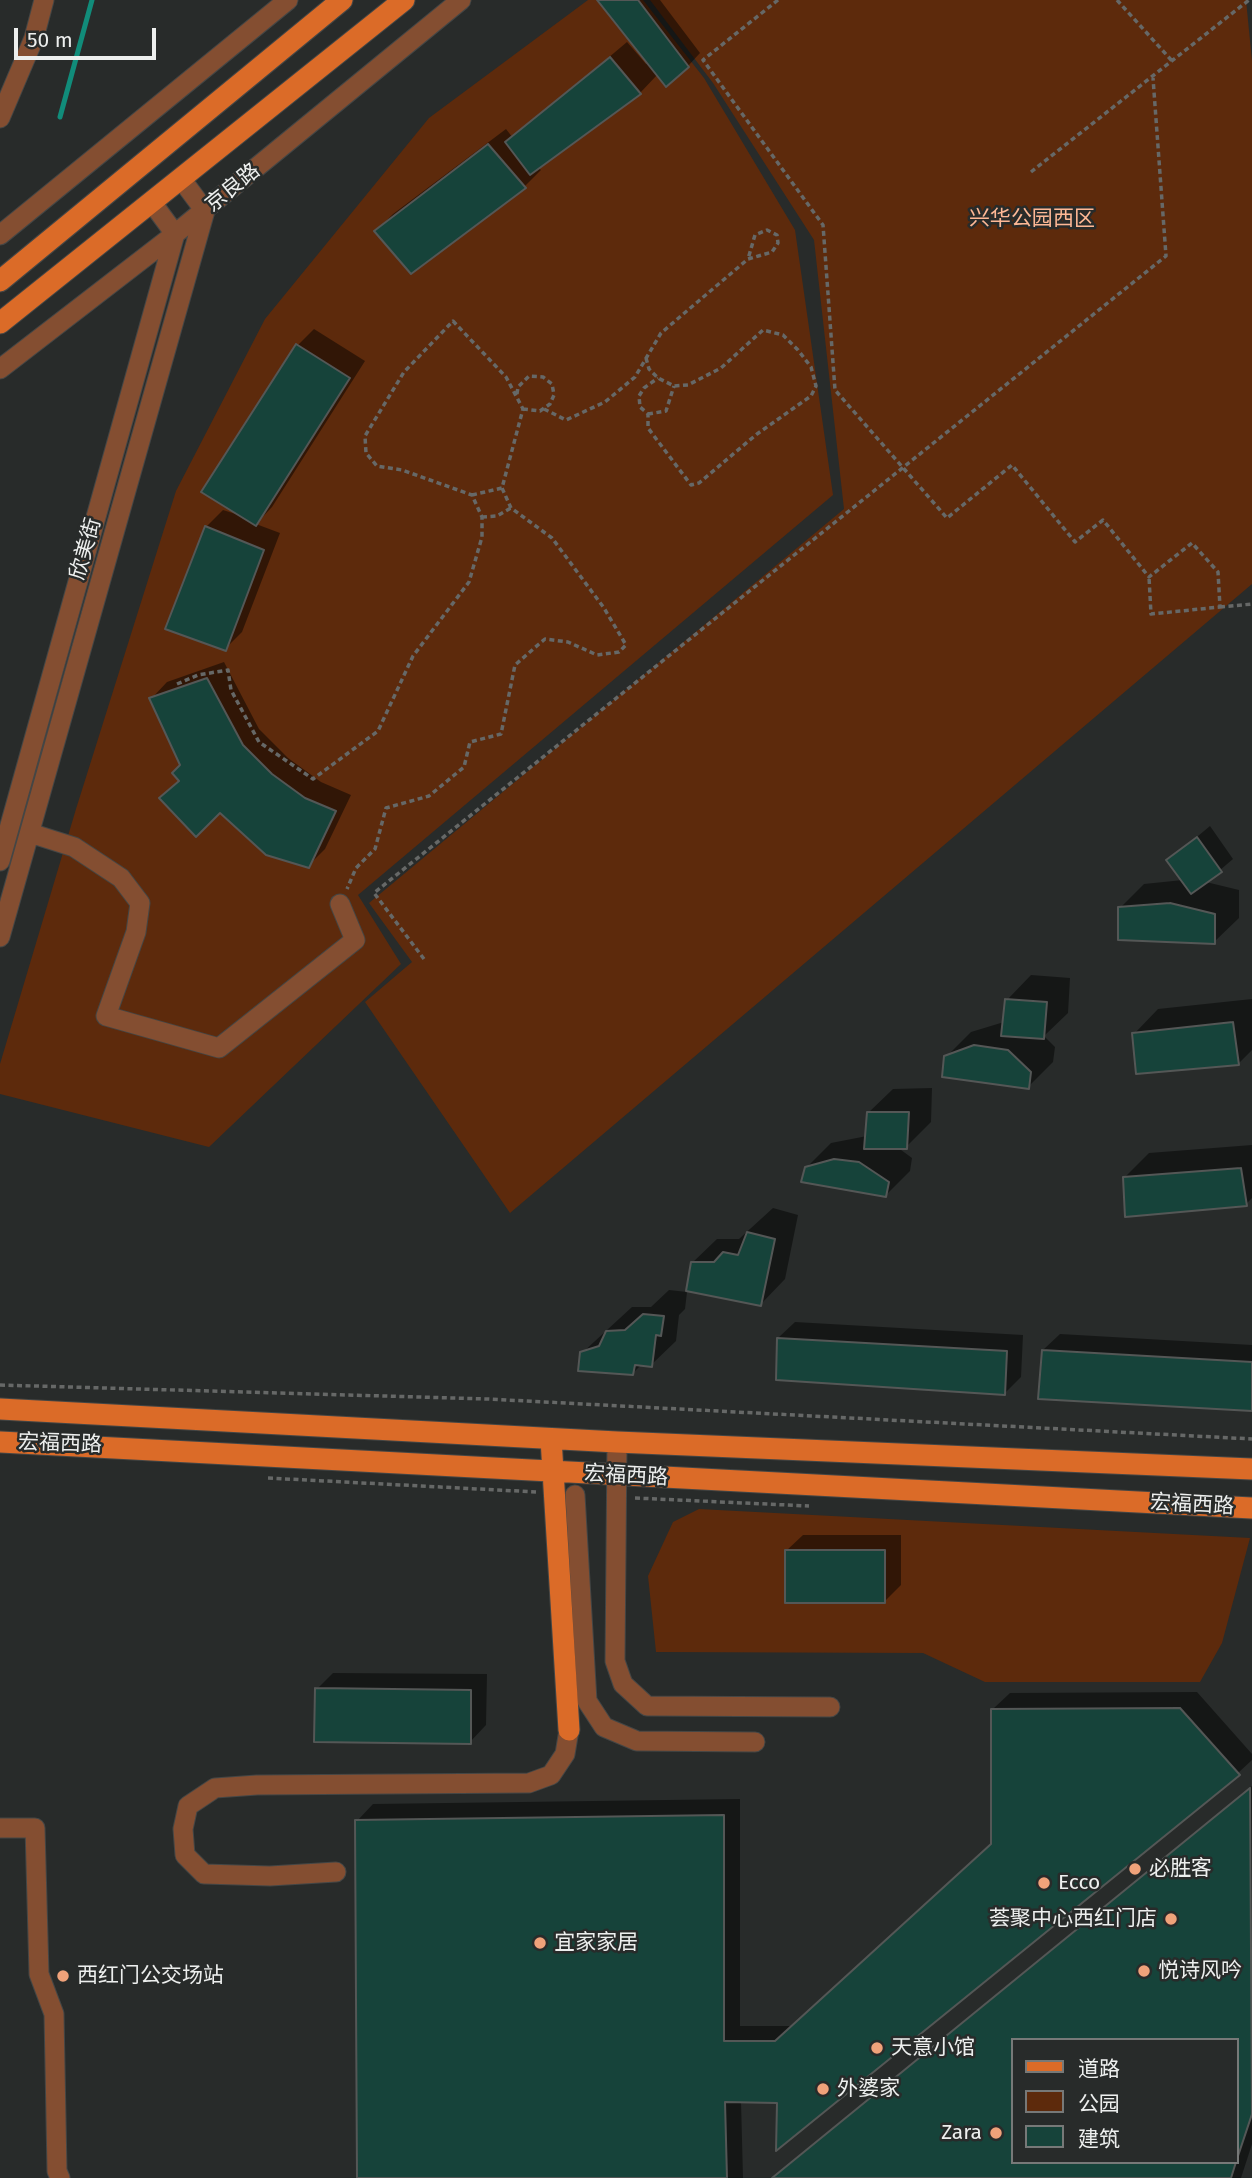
<!DOCTYPE html>
<meta charset="utf-8">
<style>
body{margin:0}
#map{position:relative;width:1252px;height:2178px;overflow:hidden;background:#282b2a;font-family:"Fira Sans","Noto Sans SC",sans-serif}
canvas{display:block}
.legend{position:absolute;left:1011px;top:2038px;width:228px;height:126px;box-sizing:border-box;background:#282b2a;border:2px solid #777978;margin:0;padding:9px 12px;list-style:none;font-size:21px;color:#edefee}
.legend li{display:flex;align-items:center;gap:14px;height:35px}
.legend b{width:35px;border:2px solid #777978}
.scale{position:absolute;left:14px;top:28px;width:142px;height:32px;box-sizing:border-box;border:4px solid #edefee;border-top:0;padding-left:9px;font-size:21px;line-height:24px;white-space:nowrap;color:#edefee;-webkit-text-stroke:5px #282b2a;paint-order:stroke}
</style>
<div id="map">
<canvas width="1252" height="2178"></canvas>
<ul class="legend">
<li><b style="height:9px;background:#db6b28"></b>道路</li>
<li><b style="height:19px;background:#5d2a0c"></b>公园</li>
<li><b style="height:19px;background:#16433a"></b>建筑</li>
</ul>
<div class="scale">50 m</div>
</div>
<script>
const ctx = document.querySelector('canvas').getContext('2d');
ctx.lineJoin = 'round';
function fillPath(path, color) {
  ctx.fillStyle = color;
  ctx.fill(path, 'evenodd');
}
function shape(rows) {
  const path = new Path2D();
  for (const r of rows) {
    path.moveTo(r[0], r[1]);
    for (let i = 2; i < r.length; i += 2) path.lineTo(r[i], r[i + 1]);
  }
  return path;
}
function trace(path, color, width, dash) {
  ctx.strokeStyle = color;
  ctx.lineWidth = width;
  ctx.lineCap = dash ? 'butt' : 'round';
  ctx.setLineDash(dash || []);
  ctx.stroke(path);
}
function drawText(font, color, halo, rows, align = 'center') {
  ctx.font = font + ' "Fira Sans","Noto Sans SC",sans-serif';
  ctx.lineWidth = 5;
  ctx.setLineDash([]);
  ctx.textBaseline = 'middle';
  ctx.strokeStyle = halo;
  ctx.fillStyle = color;
  for (const [text, x, y, turn = 0] of rows) {
    ctx.save();
    ctx.translate(x, y);
    ctx.rotate((+turn || 0) * Math.PI / 180);
    ctx.textAlign = isNaN(turn) ? turn : align;
    if (halo) ctx.strokeText(text, 0, 0);
    ctx.fillText(text, 0, 0);
    ctx.restore();
  }
}
const green = shape([
 [588,0,643,0,704,78,795,230,833,495,358,895,401,964,209,1147,0,1094,0,1064,76,809,176,491,265,319,429,118],
 [650,0,1246,0,1252,61,1252,584,510,1213,365,1002,412,962,369,903,844,509,814,240,713,83],
 [699,1509,1250,1538,1222,1643,1200,1682,985,1682,923,1653,656,1652,648,1576,673,1522]
]);
const shadow = shape([
 [599,0,660,0,700,53,688,66,658,74,640,93,538,167,541,170,525,186,376,231,393,214,506,129,513,138,627,42,646,64,649,62],
 [314,329,365,361,272,507,256,524,280,533,242,632,225,649,206,527,223,510,245,517,203,491,298,345],
 [224,662,259,729,288,758,321,782,351,795,325,849,308,866,220,811,161,798,180,780,182,765,151,699,167,682],
 [1210,826,1233,859,1206,882,1239,890,1239,918,1214,942,1120,908,1144,884,1183,880,1168,861],
 [1031,975,1070,978,1068,1013,1044,1036,1055,1047,1053,1062,1028,1087,946,1057,971,1032,1004,1022,1007,1000],
 [1252,999,1252,1050,1238,1064,1134,1034,1158,1009],
 [932,1088,931,1122,906,1147,897,1147,912,1158,910,1171,886,1195,806,1168,831,1143,867,1136,868,1113,893,1089],
 [1252,1145,1252,1198,1246,1204,1124,1178,1149,1153],
 [773,1208,798,1215,785,1279,761,1304,692,1263,717,1239,739,1239],
 [669,1290,687,1292,685,1309,679,1315,676,1341,651,1365,642,1364,633,1373,582,1353,632,1307,651,1307],
 [795,1322,1023,1335,1021,1377,1005,1393,778,1338],
 [1060,1334,1252,1345,1252,1409,1043,1350],
 [803,1535,901,1535,901,1585,884,1602,786,1551],
 [333,1673,487,1674,486,1725,470,1742,317,1689],
 [1197,1692,1252,1754,1252,1760,1238,1773,779,2101,741,2101,743,2178,359,2178,357,1821,373,1804,740,1799,740,2026,793,2026,993,1843,993,1709,1010,1693],
 [1252,1786,1252,2144,1241,2178,774,2178],
 [1012,2040,1236,2040,1236,2162,1012,2162]
]);
const stream = shape([
 [60,117,92,0]
]);
const building = shape([
 [597,0,638,0,689,67,666,87,597,0],
 [610,57,641,94,530,175,505,142,610,57],
 [488,144,526,188,411,274,374,231,488,144],
 [296,344,350,378,256,526,201,492,296,344],
 [205,526,264,550,226,651,165,629,205,526],
 [207,678,243,745,272,774,305,798,336,811,309,868,266,855,220,813,196,837,159,798,179,781,172,773,180,765,149,698,207,678],
 [1197,837,1222,872,1191,894,1166,860,1197,837],
 [1170,903,1215,914,1215,944,1118,940,1118,907,1170,903],
 [1005,999,1047,1002,1044,1039,1001,1036,1005,999],
 [1233,1022,1239,1065,1136,1074,1132,1033,1233,1022],
 [974,1045,1008,1050,1031,1072,1029,1089,942,1077,944,1056,974,1045],
 [867,1112,909,1112,907,1149,864,1149,867,1112],
 [834,1159,859,1162,889,1182,886,1197,801,1182,805,1167,834,1159],
 [1241,1168,1247,1206,1125,1217,1123,1177,1241,1168],
 [747,1232,775,1239,761,1306,686,1291,691,1262,714,1262,723,1252,738,1255,747,1232],
 [643,1314,664,1316,661,1336,656,1335,652,1367,635,1365,633,1375,578,1371,580,1352,599,1346,606,1331,625,1330,643,1314],
 [777,1338,1007,1351,1005,1395,776,1380,777,1338],
 [1042,1350,1252,1362,1252,1411,1038,1399,1042,1350],
 [785,1550,885,1550,885,1603,785,1603,785,1550],
 [315,1688,471,1690,471,1744,314,1742,315,1688],
 [1180,1708,1240,1775,776,2151,777,2103,725,2102,727,2178,357,2178,355,1820,724,1815,724,2041,775,2041,991,1844,991,1709,1180,1708],
 [1250,1788,1252,2114,1236,2162,1236,2040,1012,2040,1012,2162,1236,2162,1231,2178,772,2178,1250,1788]
]);
const path = shape([
 [778,0,703,60,823,225,835,390,947,518,1012,465,1075,542,1103,520,1149,577,1192,543,1218,572,1220,607,1151,614,1149,577],
 [1117,0,1173,62],
 [1031,172,1249,0],
 [646,358,649,369,658,378,674,386,688,385,721,368,763,330,783,335,798,350,811,367,816,386,811,396,757,434,699,483,691,485,648,428,648,414,640,407,639,396,644,388,658,378],
 [517,394,518,387,529,376,543,377,552,384,554,395,550,404,540,411,523,409],
 [544,409,566,420,605,402,635,377,661,333,748,259,772,252,778,243,777,235,767,230,755,235,748,259],
 [648,414,666,411,674,386],
 [472,495,502,488],
 [482,517,497,516,511,508],
 [1220,607,1252,604],
 [177,684,198,675,228,670,231,690,259,742,313,779,378,731,413,656,469,582,482,537,482,517,472,495,402,470,377,466,366,453,365,436,404,372,453,321,506,377,523,409,502,488,511,508,552,538,604,608,626,645,619,652,597,655,568,642,545,639,539,644,515,665,501,734,470,742,464,767,429,796,386,808,375,849,356,868,347,889],
 [424,959,374,893,1166,256,1153,78],
 [0,1385,488,1399,1252,1439],
 [268,1478,536,1492],
 [635,1498,809,1506]
]);
const minor = shape([
 [0,118,34,38,44,0],
 [0,235,288,0],
 [0,369,175,234,461,0],
 [30,833,74,847,121,878,140,903,136,932,106,1016,219,1048,355,940,340,904],
 [0,861,175,234,153,204],
 [0,937,205,211,182,180],
 [617,1442,615,1661,623,1684,647,1706,830,1707],
 [575,1495,587,1701,604,1727,637,1741,755,1742],
 [0,1828,35,1828,39,1974,54,2014,57,2171,60,2178],
 [336,1872,270,1876,204,1874,185,1855,183,1829,188,1806,215,1788,257,1785,529,1783,551,1775,565,1754,569,1730]
]);
const major = shape([
 [0,281,342,0],
 [0,323,404,0],
 [0,1409,617,1442,1252,1469],
 [551,1439,569,1730],
 [0,1442,1252,1508]
]);
const markers = [
 [1135,1869,7,"#f0a27a"],
 [1044,1883,7,"#f0a27a"],
 [1171,1919,7,"#f0a27a"],
 [540,1943,7,"#f0a27a"],
 [1144,1971,7,"#f0a27a"],
 [63,1976,7,"#f0a27a"],
 [877,2048,7,"#f0a27a"],
 [823,2089,7,"#f0a27a"],
 [996,2133,7,"#f0a27a"]
];
const streetNames = [
 ["京良路",233,188,-39],
 ["欣美街",86,549,-74],
 ["宏福西路",60,1444,2],
 ["宏福西路",626,1476,3],
 ["宏福西路",1192,1505,3]
];
const parkNames = [
 ["兴华公园西区",1032,219]
];
const poiNames = [
 ["必胜客",1149,1869],
 ["Ecco",1058,1883],
 ["荟聚中心西红门店",1157,1919,"right"],
 ["宜家家居",554,1943],
 ["悦诗风吟",1158,1971],
 ["西红门公交场站",77,1976],
 ["天意小馆",891,2048],
 ["外婆家",837,2089],
 ["Zara",982,2133,"right"]
];
fillPath(green, '#5d2a0c');
fillPath(shadow, '#0007');
trace(stream, '#118c7a', 5);
fillPath(building, '#16433a');
trace(building, '#545756', 2);
trace(minor, '#444645', 21);
trace(major, '#444645', 23);
trace(path, '#666867', 3.5, [5, 3.5]);
trace(minor, '#844e31', 19);
trace(major, '#db6b28', 21);
for (const [x, y, r, color] of markers) {
  const dot = new Path2D();
  dot.arc(x, y, r, 0, 2 * Math.PI);
  ctx.fillStyle = color;
  ctx.fill(dot);
  trace(dot, '#282b2a', 2.5);
}
drawText('21px', '#edefee', '#282b2a', streetNames);
drawText('21px', '#feb895', '#282b2a', parkNames);
drawText('21px', '#edefee', '#282b2a', poiNames, 'left');
</script>
